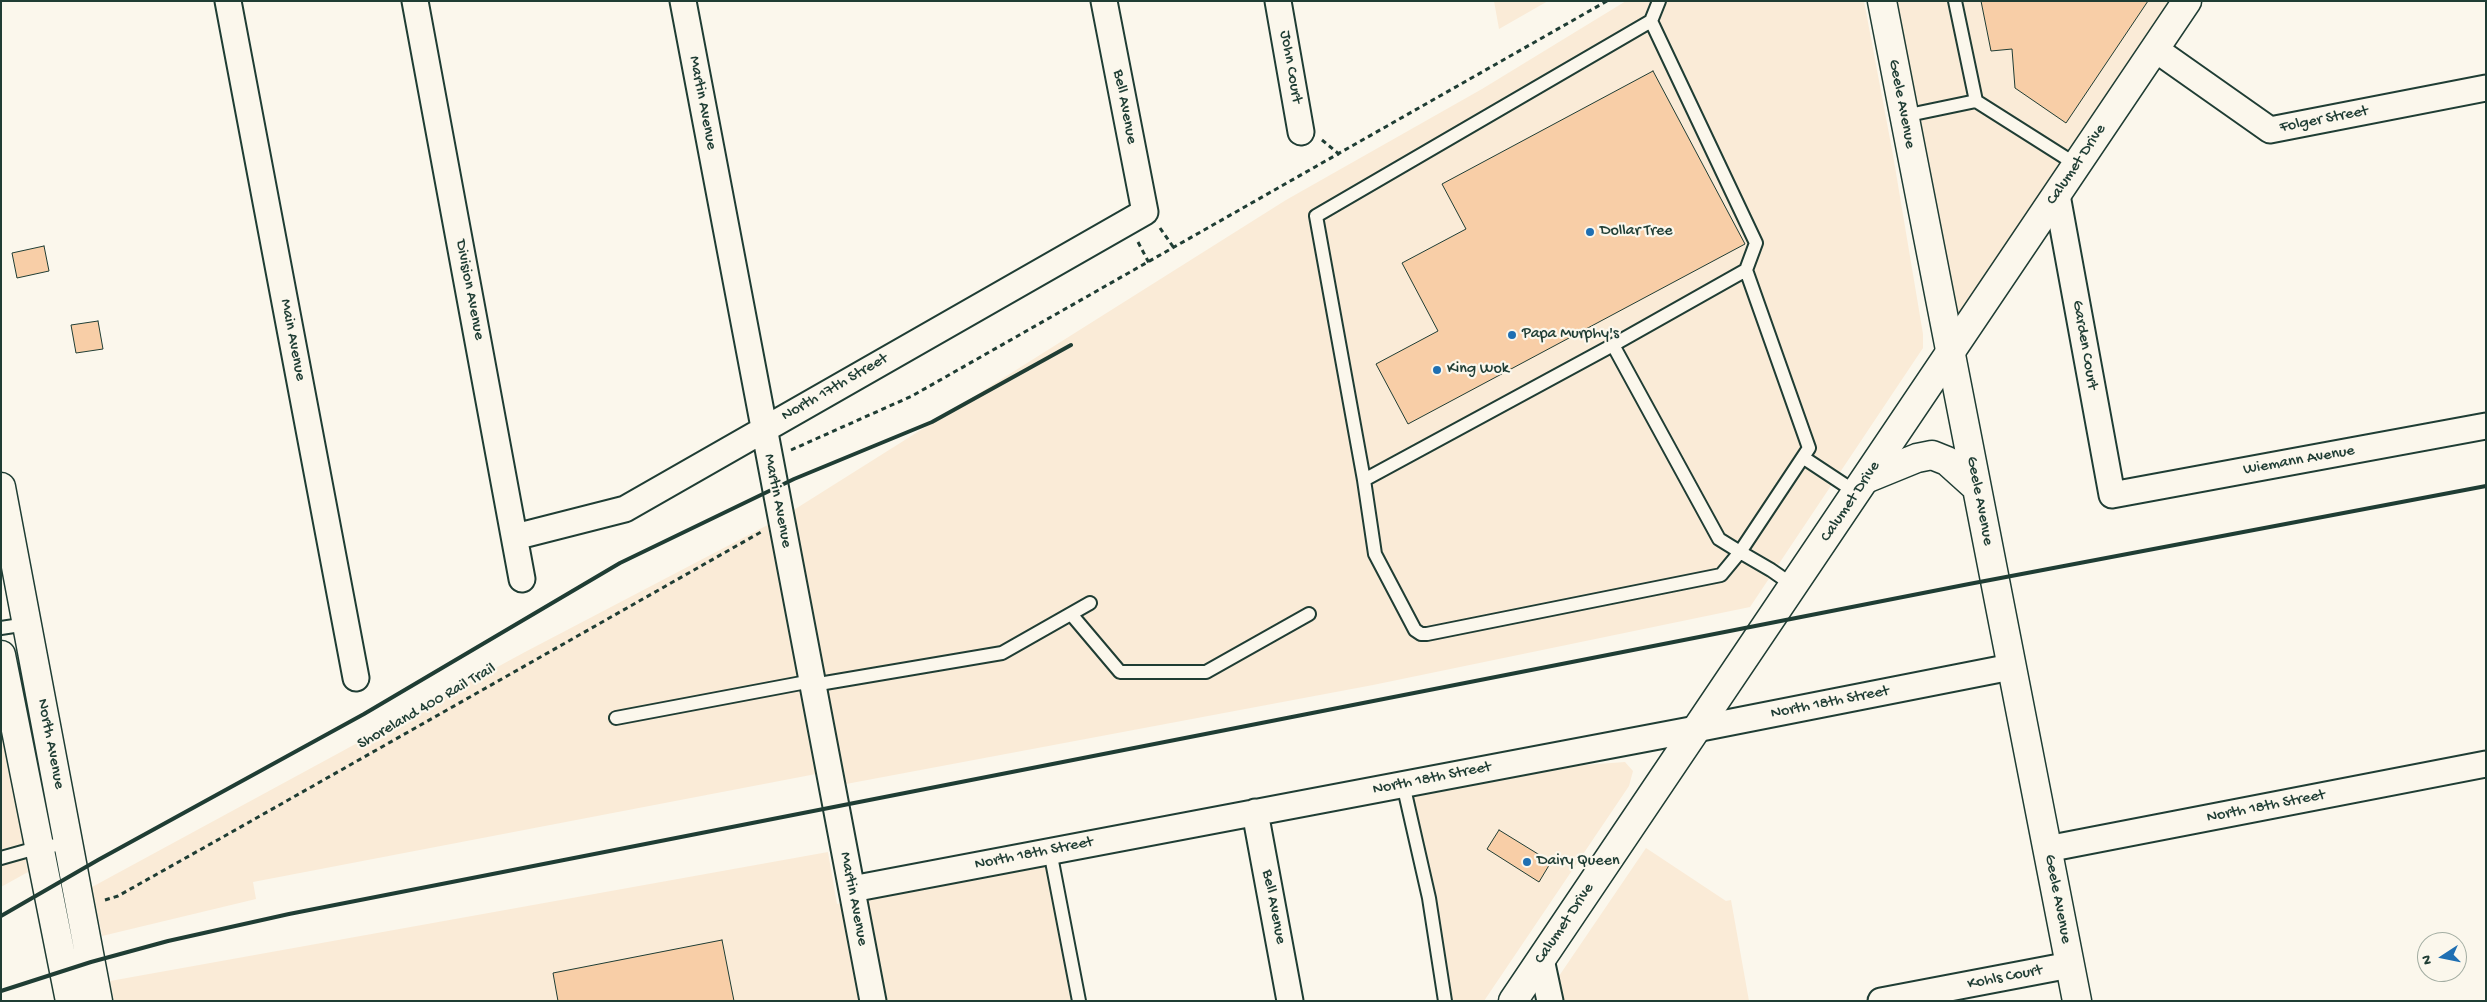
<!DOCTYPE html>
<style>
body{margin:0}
#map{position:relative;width:2487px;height:1002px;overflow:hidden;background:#fbf7ec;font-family:"Gochi Hand",sans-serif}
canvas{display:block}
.frame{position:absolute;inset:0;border:2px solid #1f3d34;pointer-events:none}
.north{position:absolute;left:2417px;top:932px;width:50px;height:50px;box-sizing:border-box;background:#fbf7ec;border:1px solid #a3ada2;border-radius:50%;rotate:259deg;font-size:14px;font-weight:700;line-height:20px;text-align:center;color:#1f3d34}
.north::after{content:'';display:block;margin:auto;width:18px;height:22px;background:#1f6fb2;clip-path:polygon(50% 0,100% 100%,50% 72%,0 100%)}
</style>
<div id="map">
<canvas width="2487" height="1002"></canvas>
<div class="frame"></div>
<div class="north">N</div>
</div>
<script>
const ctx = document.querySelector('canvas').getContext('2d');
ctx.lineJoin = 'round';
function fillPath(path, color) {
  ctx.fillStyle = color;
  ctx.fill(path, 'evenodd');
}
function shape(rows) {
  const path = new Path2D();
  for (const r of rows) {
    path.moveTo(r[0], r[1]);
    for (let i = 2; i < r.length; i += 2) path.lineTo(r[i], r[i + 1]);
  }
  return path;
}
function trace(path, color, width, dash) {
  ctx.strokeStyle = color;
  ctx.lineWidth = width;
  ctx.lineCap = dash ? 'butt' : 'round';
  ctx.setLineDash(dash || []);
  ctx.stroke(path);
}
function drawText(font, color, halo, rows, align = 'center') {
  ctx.font = font + ' "Gochi Hand",sans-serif';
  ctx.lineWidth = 4.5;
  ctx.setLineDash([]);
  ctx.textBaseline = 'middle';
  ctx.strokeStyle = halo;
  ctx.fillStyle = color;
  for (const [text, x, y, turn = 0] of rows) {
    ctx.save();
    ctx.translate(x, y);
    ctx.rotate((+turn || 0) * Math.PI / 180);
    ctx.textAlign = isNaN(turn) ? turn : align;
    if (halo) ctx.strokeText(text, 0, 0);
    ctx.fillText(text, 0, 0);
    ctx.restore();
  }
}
const built = shape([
 [1494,1,1548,1,1499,29],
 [1626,1,1864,1,1893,155,1923,334,1923,348,1750,607,1373,685,846,784,842,769,253,882,256,899,102,936,92,887,525,652,781,518,1286,200,1482,89],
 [1882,1,2187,1,1949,354],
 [1,722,28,872,1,887],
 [1625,762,1633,771,1629,786,1484,1001,1449,1001,1412,795,1557,767],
 [1646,848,1726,901,1731,900,1749,1001,1542,1001],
 [828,852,837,904,1046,865,1071,1001,114,1001,110,981]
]);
const building = shape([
 [1981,1,2148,1,2066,123,2015,88,2012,49,1991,51,1981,1],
 [1653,71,1745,244,1408,424,1376,364,1438,331,1402,263,1466,229,1442,184,1653,71],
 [44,246,49,271,17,278,12,253,44,246],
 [98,321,103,349,76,353,71,325,98,321],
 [1499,830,1551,862,1539,882,1487,849,1499,830],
 [722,940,734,1001,558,1001,553,973,722,940]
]);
const path = shape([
 [1322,140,1340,155],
 [1160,228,1174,248],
 [1138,242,1149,263],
 [791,450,912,396,1607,1],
 [105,900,118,896,230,833,761,532]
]);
const lane = shape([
 [1659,1,1651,21,1756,243,1746,270],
 [1976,101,2077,165],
 [1904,116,1976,101,1955,1],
 [1613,345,1746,270,1809,448,1740,552,1721,575,1427,634,1421,634,1415,630,1375,554,1364,480,1613,345,1719,539,1740,552,1771,570,1794,586],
 [1804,458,1857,493],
 [1364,480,1316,216,1651,21],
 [1071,614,1120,672,1206,672,1309,614],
 [1,628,27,624],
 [813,685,1002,653,1090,603],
 [616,718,812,681],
 [1403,784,1429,898,1445,1001],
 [1050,851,1079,1001],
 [1,858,40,847,68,844]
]);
const street = shape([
 [228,1,356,678],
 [415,1,522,579],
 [683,1,873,1001],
 [1278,1,1301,132],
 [2155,49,2270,130,2486,88],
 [2057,195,2112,495,2486,426],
 [515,537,625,509,1145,212,1104,1],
 [1255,812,1290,1001],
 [2047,849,2486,764],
 [852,889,1696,729,2011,667],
 [1541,959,1550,1001],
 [1881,1001,2070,965]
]);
const secondary = shape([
 [1882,1,2077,1001],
 [1868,478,1917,458,1932,455,1947,461,1977,488],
 [1,487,98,1001],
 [1,655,70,1001]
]);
const primary = shape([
 [1513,1001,2187,1]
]);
const rail = shape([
 [1,916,98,860,364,714,620,563,794,479,932,422,1071,345],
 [1,991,91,962,168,941,289,914,1969,584,2486,486]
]);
const markers = [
 [1590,232,5,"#1f6fb2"],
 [1512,335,5,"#1f6fb2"],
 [1437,370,5,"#1f6fb2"],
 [1527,862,5,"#1f6fb2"]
];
const streetNames = [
 ["John Court",1290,67,80],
 ["Martin Avenue",702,103,79],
 ["Geele Avenue",1901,104,79],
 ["Bell Avenue",1124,107,79],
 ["Folger Street",2324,120,-11],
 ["Calumet Drive",2077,165,-56],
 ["Division Avenue",469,290,79],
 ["Main Avenue",292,340,79],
 ["Garden Court",2084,345,80],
 ["North 17th Street",835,388,-30],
 ["Wiemann Avenue",2299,461,-10],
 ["Martin Avenue",777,501,79],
 ["Geele Avenue",1979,501,79],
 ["Calumet Drive",1851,502,-56],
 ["North 18th Street",1830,703,-11],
 ["Shoreland 400 Rail Trail",427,707,-30],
 ["North Avenue",50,744,79],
 ["North 18th Street",1432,779,-11],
 ["North 18th Street",2266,807,-11],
 ["North 18th Street",1034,854,-11],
 ["Martin Avenue",853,899,79],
 ["Geele Avenue",2057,899,79],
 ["Bell Avenue",1273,907,79],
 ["Calumet Drive",1565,924,-56],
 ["Kohls Court",2005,978,-11]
];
const poiNames = [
 ["Dollar Tree",1600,232],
 ["Papa Murphy's",1522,335],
 ["King Wok",1447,370],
 ["Dairy Queen",1537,862]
];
fillPath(built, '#faebd7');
fillPath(building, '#f8cea7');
trace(building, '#1f3d34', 1);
trace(lane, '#1f3d34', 16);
trace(street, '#1f3d34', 29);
trace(secondary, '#1f3d34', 31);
trace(primary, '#1f3d34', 31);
trace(path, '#1f3d34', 3, [5, 4]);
trace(lane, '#fbf7ec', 12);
trace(street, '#fbf7ec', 25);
trace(secondary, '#fbf7ec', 28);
trace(primary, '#fbf7ec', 28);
trace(rail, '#1f3d34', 4);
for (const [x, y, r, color] of markers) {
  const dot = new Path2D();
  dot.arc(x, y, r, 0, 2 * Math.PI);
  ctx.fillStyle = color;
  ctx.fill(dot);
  trace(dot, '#fbf7ec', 2);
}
drawText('16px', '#1f3d34', '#fbf7ec', streetNames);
drawText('16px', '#1f3d34', '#fbf7ec', poiNames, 'left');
</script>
